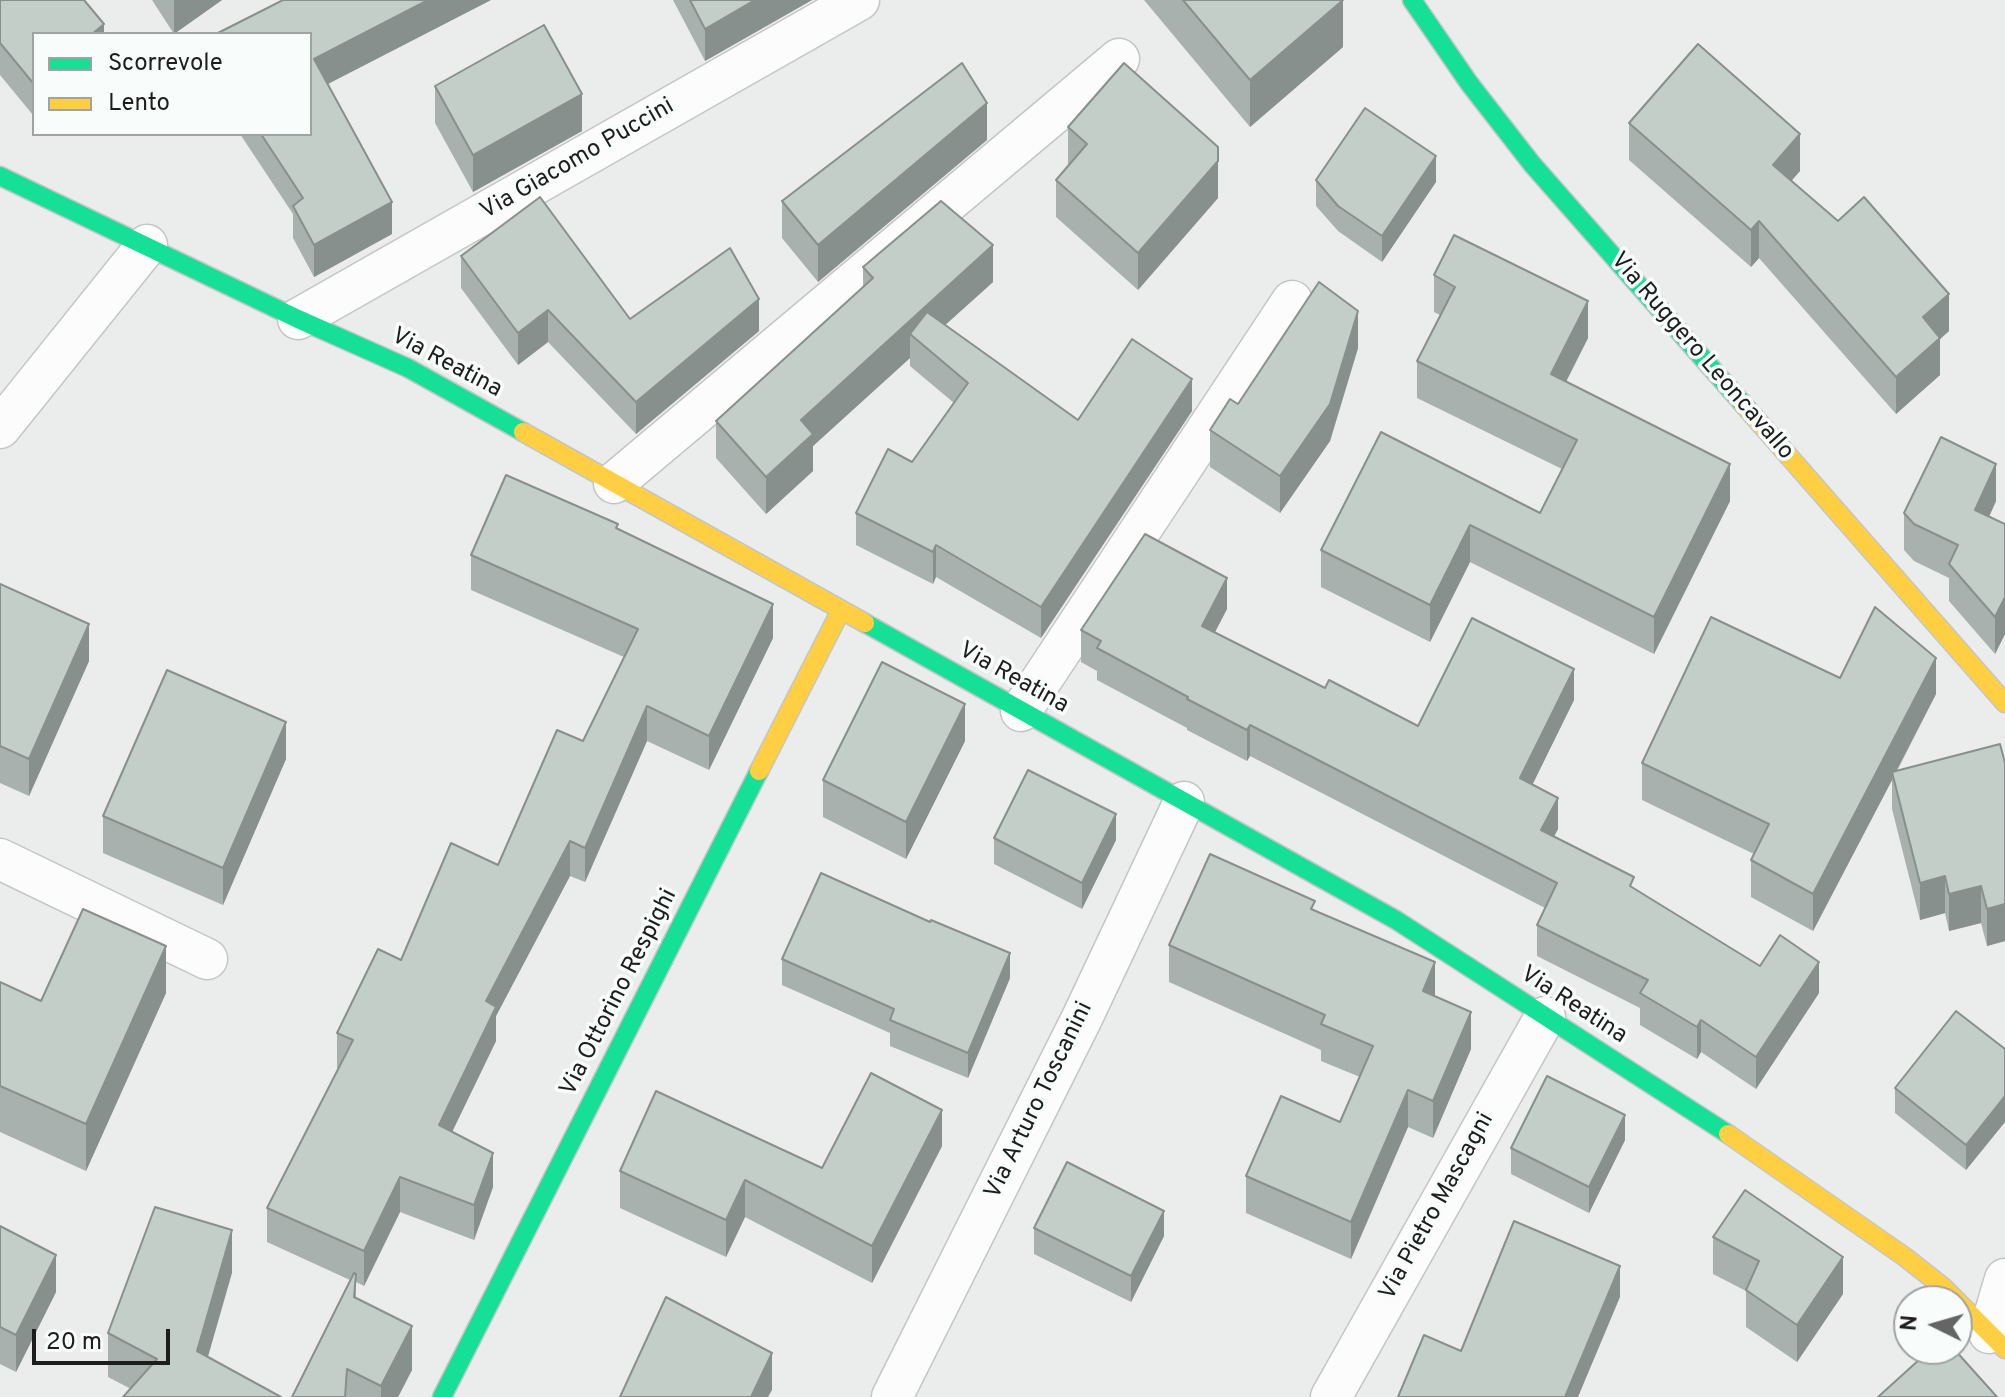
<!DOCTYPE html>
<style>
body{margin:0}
#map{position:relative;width:2005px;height:1397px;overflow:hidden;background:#ebedec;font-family:Overpass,sans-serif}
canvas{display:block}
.legend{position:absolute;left:32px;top:32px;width:280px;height:104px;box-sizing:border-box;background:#f8fcfa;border:2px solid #a0a3a1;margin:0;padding:10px 14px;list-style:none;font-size:24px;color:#1c1d1c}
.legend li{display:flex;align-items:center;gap:16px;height:40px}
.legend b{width:40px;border:2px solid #a0a3a1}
.north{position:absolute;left:1893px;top:1285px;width:80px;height:80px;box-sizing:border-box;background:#f8fcfa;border:2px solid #a0a3a1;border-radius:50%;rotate:275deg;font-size:22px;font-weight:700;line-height:32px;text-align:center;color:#1c1d1c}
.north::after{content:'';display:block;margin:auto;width:28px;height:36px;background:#646665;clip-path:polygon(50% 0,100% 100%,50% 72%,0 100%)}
.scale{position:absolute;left:32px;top:1329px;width:138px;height:36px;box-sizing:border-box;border:4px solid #1c1d1c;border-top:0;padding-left:10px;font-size:24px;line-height:28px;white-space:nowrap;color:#1c1d1c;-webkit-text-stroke:6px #f8fcfa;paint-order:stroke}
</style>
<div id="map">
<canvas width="2005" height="1397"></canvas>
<ul class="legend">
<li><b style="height:10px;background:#16e098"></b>Scorrevole</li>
<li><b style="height:10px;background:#ffcf43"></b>Lento</li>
</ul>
<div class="north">N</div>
<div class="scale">20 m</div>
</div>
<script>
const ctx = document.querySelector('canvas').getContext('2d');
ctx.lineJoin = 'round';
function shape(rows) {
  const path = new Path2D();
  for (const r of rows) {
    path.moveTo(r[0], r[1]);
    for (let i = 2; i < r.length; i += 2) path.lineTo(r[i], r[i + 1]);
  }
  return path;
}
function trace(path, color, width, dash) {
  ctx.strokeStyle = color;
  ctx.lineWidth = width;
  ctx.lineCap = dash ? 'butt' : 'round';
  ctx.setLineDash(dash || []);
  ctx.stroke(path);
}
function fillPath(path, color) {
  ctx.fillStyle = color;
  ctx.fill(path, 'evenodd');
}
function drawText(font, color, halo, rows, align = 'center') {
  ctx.font = font + ' Overpass,sans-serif';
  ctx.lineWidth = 7;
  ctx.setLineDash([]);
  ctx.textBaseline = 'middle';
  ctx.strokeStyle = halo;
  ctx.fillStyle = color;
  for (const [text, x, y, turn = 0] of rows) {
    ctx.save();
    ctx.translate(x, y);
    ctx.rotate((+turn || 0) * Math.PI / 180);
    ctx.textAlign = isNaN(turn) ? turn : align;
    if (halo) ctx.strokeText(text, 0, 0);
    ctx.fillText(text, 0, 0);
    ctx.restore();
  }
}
const street = shape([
 [298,319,859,0],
 [0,428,147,245],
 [614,483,1119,59],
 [1021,711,1292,301],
 [0,859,207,959],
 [1989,1333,2005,1279],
 [892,1397,1082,1018,1184,802],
 [1331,1397,1545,1017]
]);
const fast = shape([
 [1412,0,1469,83,1532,164,1743,404],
 [0,176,298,319,408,368,523,432],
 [865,623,1396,920,1728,1134],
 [442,1397,759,771]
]);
const slow = shape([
 [1743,404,2005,703],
 [523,432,865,623],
 [759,771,841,610],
 [1728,1134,1905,1257,1943,1287,2005,1349]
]);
const wall = shape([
 [0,0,104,34,33,115,0,75],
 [152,0,222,0,174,34],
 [491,0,328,84,392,234,314,277,293,238,293,214,240,134,310,134,310,34],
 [673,0,812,0,705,61],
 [1144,0,1343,0,1343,47,1250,127],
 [435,86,582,131,473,192,435,123],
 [1629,123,1800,171,1791,181,1949,331,1940,339,1940,375,1896,414,1759,258,1751,267,1629,160],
 [1068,127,1218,198,1138,290,1056,217,1056,180,1069,165,1068,164],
 [987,140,818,282,782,238,782,201],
 [1316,180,1436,182,1382,262,1338,231,1316,206],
 [461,256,630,319,759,331,636,434,548,342,518,365,461,288],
 [863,267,993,282,945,325,1078,420,1192,411,1041,638,936,577,933,584,856,545,856,513,912,462,954,403,910,366,910,358,813,446,813,471,766,514,716,458,716,421,863,287],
 [1434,275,1588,338,1566,382,1730,501,1654,654,1470,562,1430,642,1321,587,1321,550,1540,513,1562,469,1417,398,1417,361,1440,315,1434,312],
 [1358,348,1330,441,1280,513,1210,467,1210,430],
 [1996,501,1989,517,2005,524,2005,634,1995,654,1949,601,1949,578,1914,561,1904,550,1904,513],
 [618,529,773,638,709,770,647,741,585,882,570,876,496,1016,496,1041,452,1132,493,1187,474,1240,400,1212,364,1286,356,1282,356,1298,412,1370,398,1397,292,1397,350,1280,267,1242,267,1208,339,1068,337,1068,337,1033,401,960,498,865,583,741,624,657,471,590,471,555],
 [0,584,89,661,29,796,0,783],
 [1227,609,1215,632,1325,688,1418,726,1574,700,1532,785,1558,829,1554,836,1634,889,1760,966,1819,993,1756,1089,1701,1052,1697,1059,1640,1025,1640,1008,1537,956,1537,925,1545,908,1250,756,1247,761,1187,730,1187,728,1097,680,1097,671,1081,662,1081,630],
 [1840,678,1936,694,1897,771,2005,763,2005,941,1987,946,1981,923,1949,931,1945,913,1920,920,1892,809,1892,780,1813,931,1751,897,1751,860,1754,854,1642,800,1642,763],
 [965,741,906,859,823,817,823,780],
 [286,759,223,905,103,853,103,816],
 [994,838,1116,840,1082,909,994,864],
 [1315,910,1435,997,1471,1049,1433,1138,1408,1127,1351,1259,1246,1213,1246,1176,1340,1122,1360,1077,1321,1061,1321,1050,1169,982,1169,945],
 [930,922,1010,978,968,1078,890,1046,890,1033,782,985,782,959],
 [0,982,41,1001,166,993,86,1171,0,1132],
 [2005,1049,2005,1122,1966,1170,1895,1113,1895,1088],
 [1625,1140,1589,1213,1511,1174,1511,1148],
 [942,1146,872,1283,745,1217,726,1257,620,1208,620,1171,822,1168],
 [0,1226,56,1292,16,1372,0,1364],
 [1034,1228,1164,1236,1131,1302,1034,1254],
 [1713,1237,1843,1294,1797,1362,1746,1327,1746,1291,1713,1274],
 [232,1273,131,1389,108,1377,108,1333]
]);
const shadedWall = shape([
 [174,0,222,0,174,34],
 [428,0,491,0,314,91,314,59],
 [755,0,812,0,705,61,705,29],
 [1343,0,1343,47,1250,127,1250,80],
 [104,24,104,34,92,34],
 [34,82,34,114,33,115,33,83],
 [582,94,582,131,473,192,473,155],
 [987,103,987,140,818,282,818,245],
 [1800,134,1800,171,1773,202,1773,165],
 [1436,156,1436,182,1382,262,1382,236],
 [1218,161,1218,198,1138,290,1138,253],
 [392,202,392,234,314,277,314,245],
 [1759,221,1759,258,1751,267,1751,230],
 [993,245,993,282,923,345,910,334,910,358,813,446,813,471,766,514,766,477,801,420],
 [1949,294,1949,331,1940,339,1940,375,1896,414,1896,377,1923,317],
 [759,299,759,331,636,434,636,402],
 [1588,301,1588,338,1551,411,1551,374],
 [548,310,548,342,518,365,518,333],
 [1358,311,1358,348,1330,441,1280,513,1280,476],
 [1192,379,1192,411,1041,638,1041,607],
 [1730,464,1730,501,1654,654,1654,617],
 [1996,464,1996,501,1975,547,1975,510],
 [1470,525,1470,562,1430,642,1430,605],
 [936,545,936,577,933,584,933,552],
 [1227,578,1227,609,1202,657,1202,626],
 [2005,597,2005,634,1995,654,1995,617],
 [773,604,773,638,709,770,709,736],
 [89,624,89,661,29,796,29,759],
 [1936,658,1936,694,1893,777,1892,772,1892,780,1813,931,1813,894],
 [1574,669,1574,700,1520,810,1520,778],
 [965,704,965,741,906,859,906,822],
 [647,706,647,741,585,882,585,848],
 [286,722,286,759,223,905,223,868],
 [1250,725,1250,756,1247,761,1247,730],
 [1558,798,1558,829,1541,861,1541,830],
 [1116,814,1116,840,1082,909,1082,883],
 [570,841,570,876,496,1016,496,1041,439,1159,439,1125,486,1001],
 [1945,876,1945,913,1920,920,1920,883],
 [1981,886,1981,923,1949,931,1949,894],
 [2005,904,2005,941,1987,946,1987,909],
 [166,946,166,993,86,1171,86,1124],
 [1010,953,1010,978,968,1078,968,1053],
 [1435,962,1435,999,1423,991],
 [1819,962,1819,993,1756,1089,1756,1057],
 [1471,1012,1471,1049,1433,1138,1433,1101],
 [1701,1020,1701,1052,1697,1059,1697,1027],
 [1408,1090,1408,1127,1351,1259,1351,1222],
 [2005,1096,2005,1122,1966,1170,1966,1145],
 [942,1110,942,1146,872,1283,872,1246],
 [1625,1115,1625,1140,1589,1213,1589,1187],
 [493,1153,493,1187,474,1240,474,1205],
 [400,1177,400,1212,364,1286,364,1251],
 [745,1180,745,1217,726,1257,726,1220],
 [1164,1211,1164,1236,1131,1302,1131,1276],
 [232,1230,232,1273,197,1395,197,1351],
 [56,1255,56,1292,16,1372,16,1335],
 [1843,1257,1843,1294,1797,1362,1797,1325],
 [1620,1266,1620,1297,1578,1397,1565,1397],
 [412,1326,412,1370,398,1397,381,1397,381,1386],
 [772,1353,772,1390,768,1397,751,1397]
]);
const building = shape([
 [0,0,84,0,104,24,92,34,34,34,34,82,33,83,0,43,0,0],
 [283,0,428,0,314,59,392,202,314,245,293,206,303,198,261,134,310,134,310,34,216,34,283,0],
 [690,0,755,0,705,29,690,0],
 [1183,0,1343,0,1250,80,1183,0],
 [544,25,582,94,473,155,435,86,544,25],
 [1698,44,1800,134,1773,165,1838,221,1864,197,1949,294,1923,317,1940,338,1896,377,1759,221,1751,230,1629,123,1698,44],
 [962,63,987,103,818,245,782,201,962,63],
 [1124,63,1218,147,1218,161,1138,253,1056,180,1087,144,1068,127,1124,63],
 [1365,108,1436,156,1382,236,1338,206,1316,180,1365,108],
 [540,197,630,319,730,248,759,299,636,402,548,310,518,333,461,256,540,197],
 [941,201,993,245,801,420,813,434,766,477,716,421,873,278,863,267,941,201],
 [1454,235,1588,301,1551,374,1730,464,1654,617,1470,525,1430,605,1321,550,1381,432,1540,513,1577,440,1417,361,1455,287,1434,275,1454,235],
 [1319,282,1358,311,1330,404,1280,476,1210,430,1230,399,1238,404,1319,282],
 [927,312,1078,420,1132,339,1192,379,1041,607,936,545,933,552,856,513,888,449,912,462,968,383,910,334,927,312],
 [1941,437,1996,464,1975,510,2005,524,2005,597,1995,617,1949,564,1958,545,1914,524,1904,513,1941,437],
 [506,475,618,524,616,528,773,604,709,736,647,706,585,848,570,841,486,1001,496,1007,439,1125,493,1153,474,1205,400,1177,364,1251,267,1208,353,1040,337,1033,378,949,401,960,451,843,498,865,557,730,583,741,638,629,471,555,506,475],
 [1145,534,1227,578,1202,626,1325,688,1329,680,1418,726,1472,618,1574,669,1520,778,1558,798,1541,830,1634,877,1630,886,1760,966,1780,935,1819,962,1756,1057,1701,1020,1697,1027,1640,993,1648,980,1537,925,1557,883,1250,725,1247,730,1187,699,1188,697,1097,648,1101,641,1081,630,1145,534],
 [0,584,89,624,29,759,0,746,0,584],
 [1875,607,1936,658,1813,894,1751,860,1769,824,1642,763,1711,617,1840,678,1875,607],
 [882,662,965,704,906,822,823,780,882,662],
 [167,670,286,722,223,868,103,816,167,670],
 [2000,744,2005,763,2005,904,1987,909,1981,886,1949,894,1945,876,1920,883,1892,772,2000,744],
 [1028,770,1116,814,1082,883,994,838,1028,770],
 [1210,854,1315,901,1311,909,1435,962,1423,991,1471,1012,1433,1101,1408,1090,1351,1222,1246,1176,1281,1096,1340,1122,1373,1046,1321,1024,1325,1015,1169,945,1210,854],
 [821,873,930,922,931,920,1010,953,968,1053,890,1020,894,1009,782,959,821,873],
 [83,909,166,946,86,1124,0,1086,0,982,41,1001,83,909],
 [1956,1011,2005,1049,2005,1096,1966,1145,1895,1088,1956,1011],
 [871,1073,942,1110,872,1246,745,1180,726,1220,620,1171,656,1091,822,1168,871,1073],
 [1547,1076,1625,1115,1589,1187,1511,1148,1547,1076],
 [1067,1162,1164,1211,1131,1276,1034,1228,1067,1162],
 [1745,1190,1843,1257,1797,1325,1746,1290,1759,1261,1713,1237,1745,1190],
 [155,1207,232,1230,197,1351,281,1397,123,1397,157,1359,108,1333,155,1207],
 [1514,1221,1620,1266,1565,1397,1398,1397,1424,1335,1461,1351,1514,1221],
 [0,1226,56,1255,16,1335,0,1327,0,1226],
 [354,1273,356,1274,354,1297,412,1326,381,1386,347,1369,345,1397,292,1397,354,1273],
 [666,1297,772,1353,751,1397,620,1397,666,1297],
 [1931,1349,1954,1349,1997,1397,1878,1397,1931,1349]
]);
const streetNames = [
 ["Via Giacomo Puccini",578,160,-30],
 ["Via Ruggero Leoncavallo",1701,357,49],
 ["Via Reatina",446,364,28],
 ["Via Reatina",1013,679,29],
 ["Via Ottorino Respighi",620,993,-63],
 ["Via Reatina",1573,1006,33],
 ["Via Arturo Toscanini",1040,1101,-64],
 ["Via Pietro Mascagni",1438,1207,-61]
];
trace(street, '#c4c6c5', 43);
trace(fast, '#c4c6c5', 21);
trace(slow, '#c4c6c5', 21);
trace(street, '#fcfcfc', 40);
trace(fast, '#16e098', 18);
trace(slow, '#ffcf43', 18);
fillPath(wall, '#a8b1ad');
fillPath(shadedWall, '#88908d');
fillPath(building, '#c3cec9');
trace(building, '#88908d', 2);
drawText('24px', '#1c1d1c', '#f8fcfa', streetNames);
</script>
